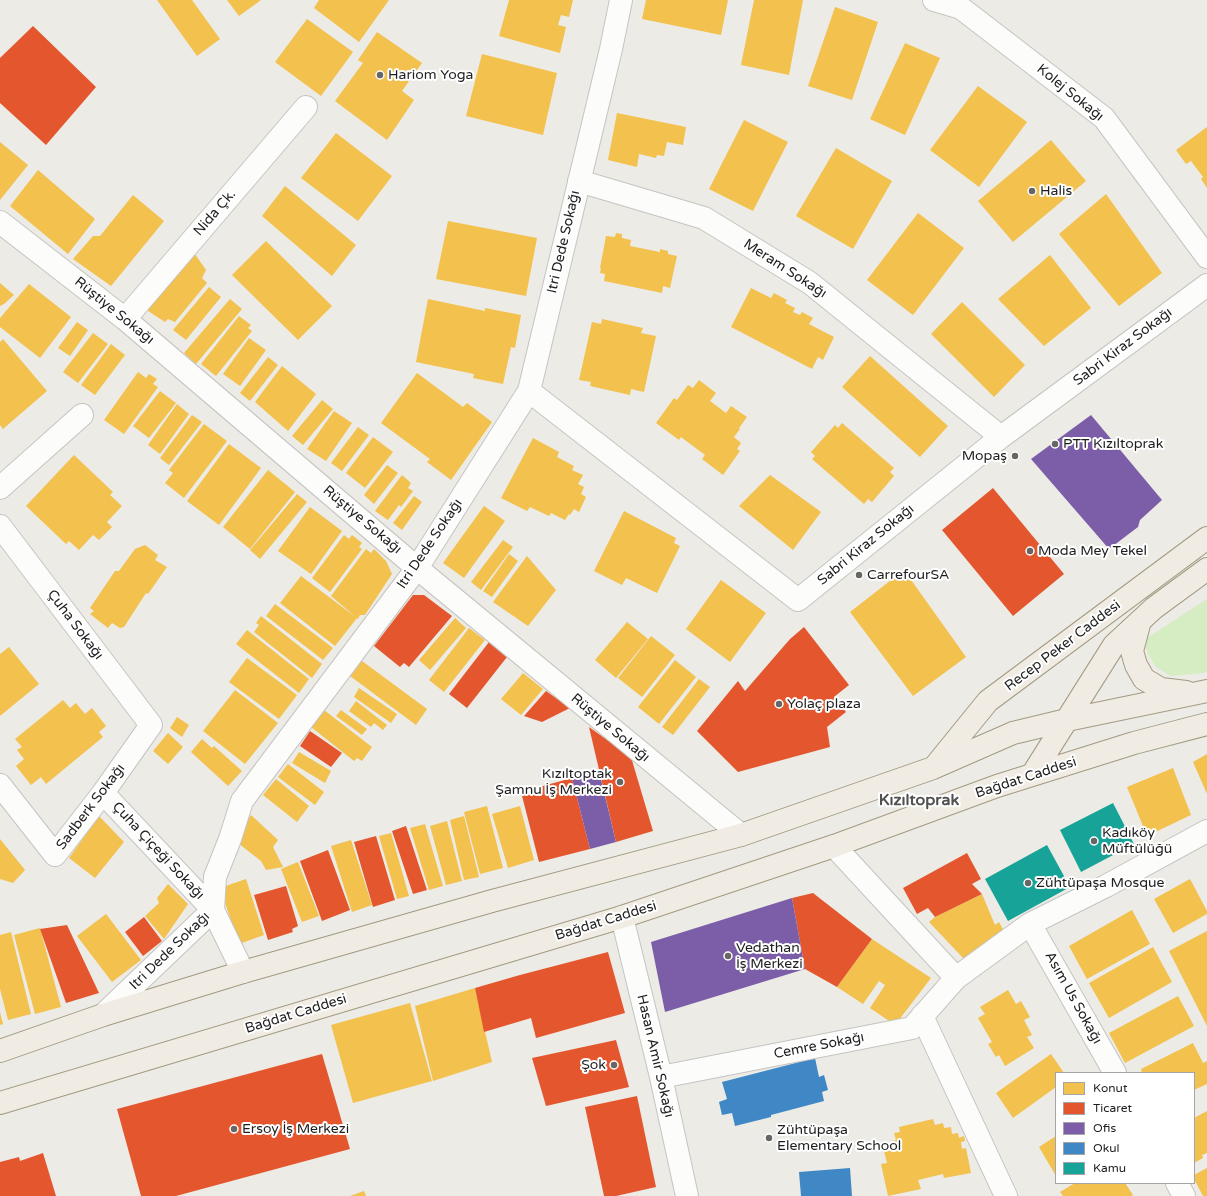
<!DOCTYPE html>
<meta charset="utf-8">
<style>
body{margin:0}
#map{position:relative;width:1207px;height:1196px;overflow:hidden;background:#ecebe6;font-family:"Varela Round",sans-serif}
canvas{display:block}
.legend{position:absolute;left:1055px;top:1072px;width:140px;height:112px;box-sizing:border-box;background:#fff;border:1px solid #a5a5a5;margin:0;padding:5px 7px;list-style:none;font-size:12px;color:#1e1e1e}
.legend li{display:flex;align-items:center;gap:8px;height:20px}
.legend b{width:20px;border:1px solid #a5a5a5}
</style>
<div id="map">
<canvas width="1207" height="1196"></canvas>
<ul class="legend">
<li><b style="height:11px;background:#f2c14e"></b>Konut</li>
<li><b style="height:11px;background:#e4572e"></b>Ticaret</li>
<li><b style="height:11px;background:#7b5ea7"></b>Ofis</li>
<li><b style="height:11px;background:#3f88c5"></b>Okul</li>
<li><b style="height:11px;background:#17a398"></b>Kamu</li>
</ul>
</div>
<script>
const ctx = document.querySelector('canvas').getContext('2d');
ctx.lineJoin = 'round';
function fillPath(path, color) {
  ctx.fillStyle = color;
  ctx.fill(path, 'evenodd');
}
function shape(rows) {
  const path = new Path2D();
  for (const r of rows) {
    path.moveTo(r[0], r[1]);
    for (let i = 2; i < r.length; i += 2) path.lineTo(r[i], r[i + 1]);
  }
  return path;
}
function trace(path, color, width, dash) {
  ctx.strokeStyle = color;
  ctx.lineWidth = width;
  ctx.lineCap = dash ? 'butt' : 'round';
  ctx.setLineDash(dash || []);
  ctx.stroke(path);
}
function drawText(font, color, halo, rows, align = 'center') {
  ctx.font = font + ' "Varela Round",sans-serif';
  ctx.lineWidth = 4;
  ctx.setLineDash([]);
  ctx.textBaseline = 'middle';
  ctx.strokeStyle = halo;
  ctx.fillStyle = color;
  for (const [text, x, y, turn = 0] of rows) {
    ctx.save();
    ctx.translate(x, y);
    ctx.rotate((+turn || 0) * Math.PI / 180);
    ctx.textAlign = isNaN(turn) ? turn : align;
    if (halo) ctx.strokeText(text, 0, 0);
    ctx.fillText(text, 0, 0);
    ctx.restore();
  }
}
const grass = shape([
 [1207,599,1207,671,1204,673,1171,676,1156,667,1148,654,1144,640]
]);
const homes = shape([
 [157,0,192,0,220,39,197,56],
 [227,0,261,0,239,16],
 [319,0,389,0,359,42,314,8],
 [509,0,573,0,569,17,561,15,558,25,566,27,560,53,499,36],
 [646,0,728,0,721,35,642,19],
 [754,0,803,0,789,75,741,65],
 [835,7,878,22,852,100,808,86],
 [307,19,353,52,321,96,275,62],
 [377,32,422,63,402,91,414,100,387,140,335,101,363,63,358,60],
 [905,43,940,58,905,135,870,119],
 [482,54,557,73,543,135,466,116],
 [978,86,1027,122,979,187,930,150],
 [617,113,686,127,683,145,667,142,664,156,657,155,656,158,639,154,637,167,608,160],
 [744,120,788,142,753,211,709,189],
 [1207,127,1207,188,1201,179,1203,177,1191,161,1186,164,1176,150],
 [336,133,392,176,358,221,301,178],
 [1051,140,1086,181,1013,242,978,201],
 [0,142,28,165,0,200],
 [836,148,892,181,853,249,796,216],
 [38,170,95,219,68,254,10,206],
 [285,186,356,245,332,276,262,216],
 [1106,194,1162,273,1119,306,1059,234],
 [133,195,164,221,111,286,73,259,93,236,100,236],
 [918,213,964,248,913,315,867,280],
 [448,221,537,238,526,296,436,279],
 [616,233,622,234,622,238,631,240,630,246,660,252,660,249,668,251,668,254,677,256,670,288,663,286,662,293,604,281,605,274,600,273,601,268,600,268,606,236,615,237],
 [266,241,332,306,298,340,232,275],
 [190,247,206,270,202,278,207,283,175,322,168,319,165,322,142,307],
 [1050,255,1091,308,1044,346,998,299],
 [0,283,14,295,4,304,0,306],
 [29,284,71,317,40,358,0,327,0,318],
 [209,287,221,297,186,340,173,330],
 [751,288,771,298,774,293,787,300,785,303,795,308,793,312,800,315,802,312,813,318,809,324,834,337,823,360,818,357,812,369,731,327],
 [230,299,242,309,196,364,184,353],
 [428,299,485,311,485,308,521,315,515,348,511,347,503,384,473,378,474,374,416,362],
 [962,302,1025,365,994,397,931,334],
 [239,316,251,325,248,328,252,331,216,376,201,364],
 [602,319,643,328,641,333,656,336,644,392,631,389,630,395,590,386,591,382,579,380,592,322,601,324],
 [77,322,88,330,70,356,58,348],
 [93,333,108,344,78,383,63,372],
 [249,338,266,350,240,386,223,374],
 [3,339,47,391,3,429,0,425,0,342],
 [111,344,125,355,95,395,81,385],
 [870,356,948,426,920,457,842,387],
 [268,357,278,365,250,401,240,393],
 [282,366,316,394,288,431,255,402],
 [138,372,146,378,149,374,157,379,153,384,158,387,124,434,104,420],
 [417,373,463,407,467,403,492,422,451,480,427,462,430,459,381,423],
 [699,380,716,393,710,401,726,413,731,406,747,417,739,428,740,429,734,437,741,443,737,449,740,451,723,475,702,459,705,455,681,437,679,440,656,423,674,398,677,400,688,385,693,388],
 [160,391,176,403,149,438,133,426],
 [322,400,333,409,303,445,292,436],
 [177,404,189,414,160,454,148,445],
 [334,411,352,423,326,461,307,449],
 [192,415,202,422,169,465,160,458],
 [842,423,894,468,890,472,894,476,872,502,868,499,864,504,812,459,815,456,811,452,835,425,838,428],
 [204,424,227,441,184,498,165,483,173,473,169,470],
 [358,427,369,435,342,471,331,463],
 [373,437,393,452,365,488,346,473],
 [533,438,559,452,557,457,574,466,572,470,583,475,578,484,584,487,581,494,586,497,579,512,574,509,570,515,569,514,565,520,551,513,549,516,530,507,527,511,501,498],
 [229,444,261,468,219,525,187,501],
 [74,455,113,492,110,495,122,506,107,522,112,527,99,540,93,535,79,550,69,541,66,544,26,506],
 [387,465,398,473,374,504,364,495],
 [268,470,295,492,250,549,223,527],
 [402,475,411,483,408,488,413,491,401,507,399,505,388,520,375,511],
 [770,475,821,512,793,550,739,506],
 [297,494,307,502,260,559,250,550],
 [414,496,422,502,402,530,393,523],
 [484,506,505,521,464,578,443,563],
 [310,507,342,531,311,574,278,551],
 [624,511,676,538,674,543,680,546,657,593,626,578,622,585,594,571],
 [344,535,349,539,352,535,362,543,359,547,362,549,330,592,312,578],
 [503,540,513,547,481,590,471,582],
 [145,545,158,555,155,560,167,567,148,594,146,593,124,627,120,628,112,623,108,628,90,614,94,611,90,608,115,571,119,571,135,549],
 [366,549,371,553,374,549,386,561,392,574,365,615,360,615,358,619,331,596],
 [509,554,518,561,492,597,483,591],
 [527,556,556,590,528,626,493,602],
 [904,570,966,657,913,696,850,612],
 [301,576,357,618,335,646,280,603],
 [721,580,766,613,730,662,686,629],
 [275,604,333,648,323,660,266,616],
 [261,616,322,664,312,678,254,632,259,625,256,623],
 [455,618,466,628,430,670,419,660],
 [627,622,648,639,616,678,595,660],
 [469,628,485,640,444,692,429,680],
 [247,630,309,679,299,693,236,644],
 [651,636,675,655,642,697,618,678],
 [9,647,39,684,0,716,0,654],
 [247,658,297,695,279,719,229,682],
 [358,658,427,709,416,725,346,673],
 [675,660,696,677,659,724,638,707],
 [523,673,543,689,521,715,501,699],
 [699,679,710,687,673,735,662,727],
 [359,688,397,714,391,723,354,697],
 [235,690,278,723,245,764,203,731],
 [63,700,70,708,76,703,85,714,92,708,106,726,99,732,103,737,46,784,41,777,31,785,16,766,24,759,17,750,22,747,15,739],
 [356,701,387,725,383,730,374,723,371,727,349,711],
 [324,710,372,747,362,761,357,758,354,761,311,727],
 [341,710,367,729,362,735,336,716],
 [177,717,189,725,182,737,170,728],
 [168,733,183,747,168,764,153,751],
 [202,739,212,748,214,746,242,771,228,786,191,752],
 [299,752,331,771,325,783,292,763],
 [1207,754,1207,794,1193,762],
 [288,764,324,792,315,805,278,777],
 [1173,768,1191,815,1147,836,1127,787],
 [276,779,309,806,297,822,263,795],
 [487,806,503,868,480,874,464,812],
 [520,806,534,860,508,868,492,814],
 [251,815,278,840,273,847,283,867,266,870,261,861,234,840],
 [99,816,124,842,95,878,69,858],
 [464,816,479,877,464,880,450,820],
 [447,821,462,881,446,885,430,826],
 [425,824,443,886,429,890,410,828],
 [391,833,409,896,397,899,379,836],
 [0,839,25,870,13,883,0,879],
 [351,840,372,905,352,912,331,846],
 [298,862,319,916,302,922,281,869],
 [246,879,264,935,239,944,220,888],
 [1190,879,1207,911,1207,914,1173,933,1154,899],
 [168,884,188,904,164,939,145,916,159,903,157,898],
 [982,894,995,925,999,922,1006,935,964,959,929,922,935,917],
 [1132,910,1150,944,1087,979,1069,946],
 [106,914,141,960,112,982,77,936],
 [40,928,61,1007,35,1014,14,935],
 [1207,931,1207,1026,1169,951],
 [11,932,31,1014,8,1020,0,989,0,935],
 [872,939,931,978,895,1025,870,1008,885,985,879,981,863,1004,837,987],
 [1153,947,1172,982,1109,1018,1089,983],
 [475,988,492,1062,433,1081,415,1006],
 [1008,990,1016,1004,1021,1001,1030,1017,1024,1020,1032,1035,1027,1037,1034,1048,1005,1066,999,1055,996,1057,988,1044,992,1042,978,1018,985,1014,980,1007],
 [1178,996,1194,1026,1125,1063,1109,1033],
 [410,1003,432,1081,353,1103,331,1025],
 [0,1012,3,1024,0,1025],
 [1193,1043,1203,1063,1207,1061,1207,1084,1194,1090,1194,1073,1142,1073,1141,1069],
 [1051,1054,1064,1073,1056,1073,1056,1087,1013,1118,996,1093],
 [1207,1111,1207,1153,1202,1155,1203,1158,1194,1163,1194,1118],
 [933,1119,935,1125,943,1123,944,1128,951,1127,952,1134,958,1133,959,1138,964,1136,965,1141,961,1142,962,1149,966,1148,971,1173,944,1178,943,1174,918,1180,921,1189,888,1196,881,1164,887,1163,884,1151,893,1149,892,1141,896,1140,894,1133,900,1132,899,1127],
 [1056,1136,1056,1176,1039,1147],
 [1207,1168,1207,1196,1203,1196,1194,1179,1194,1175],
 [1075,1183,1125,1183,1133,1195,1131,1196,1063,1196,1060,1192],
 [364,1191,366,1196,350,1196]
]);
const shops = shape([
 [33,26,96,87,46,145,0,103,0,58],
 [993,488,1064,574,1013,616,942,530],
 [413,595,424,595,452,616,409,667,404,663,400,667,374,646],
 [804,627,849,685,834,697,846,712,827,727,830,747,738,772,697,731,738,681,745,691,790,639],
 [489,642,507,657,467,708,449,694],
 [546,691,570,708,542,722,524,716],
 [589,727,631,757,653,831,616,842],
 [310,731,342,753,331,767,300,746],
 [572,778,590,849,539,862,521,792],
 [406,826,427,890,413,894,392,831],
 [376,836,395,900,373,907,354,842],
 [328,850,350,910,322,921,300,861],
 [967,853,981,879,972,884,982,894,935,917,928,908,917,914,903,888],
 [286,886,298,926,292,929,293,932,268,940,254,895],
 [813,893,872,939,837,987,805,969,792,898],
 [144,917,162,941,143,956,125,932],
 [67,925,99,993,66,1003,40,929],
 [608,952,625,1013,536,1038,531,1018,484,1032,475,988,520,975],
 [616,1040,629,1087,546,1106,532,1058],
 [322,1054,350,1149,176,1196,141,1196,117,1109],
 [637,1096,656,1187,616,1196,604,1196,585,1107],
 [43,1153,56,1196,0,1196,0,1162,19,1157,20,1161]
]);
const offices = shape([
 [1091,415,1162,500,1140,520,1138,527,1109,549,1031,459],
 [599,771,616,842,590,849,572,778],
 [792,898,805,969,665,1012,651,942]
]);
const schools = shape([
 [815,1058,819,1077,824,1075,828,1090,822,1092,824,1101,771,1115,771,1117,735,1126,732,1113,722,1115,719,1102,727,1099,722,1082],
 [850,1168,852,1196,801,1196,799,1172]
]);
const public = shape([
 [1113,803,1134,844,1081,872,1060,830],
 [1047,845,1070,887,1008,921,985,879]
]);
const minor = shape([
 [934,0,961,8,1104,118,1207,257],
 [579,181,704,218,810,283,1001,437],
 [0,222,125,319,417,568,741,835],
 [125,319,306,107],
 [529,391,798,600,1001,437,1207,285],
 [0,488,82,415],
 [0,526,151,725,103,793,55,855,0,785],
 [103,793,213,910,243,972],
 [834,846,956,978],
 [622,917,661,1077,687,1196],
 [1030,924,1115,1073],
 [103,1015,213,910,215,877,230,839,242,801,417,568,529,391,611,49,621,0],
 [922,1016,1006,1196],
 [661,1077,912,1028,956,978,1030,924,1106,886,1207,831],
 [1177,1183,1184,1196]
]);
const major = shape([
 [1140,621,1132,651,1136,665,1144,679,1161,689,1186,692],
 [936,765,988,701,1207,538],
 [1032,775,1114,645,1154,608,1207,569],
 [0,1051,103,1015,243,972,492,901,741,835,933,768,1013,733,1067,720,1207,691],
 [0,1103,622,917,834,846,997,786,1134,743,1207,724]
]);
const markers = [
 [380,75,4,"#666664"],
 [1032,191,4,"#666664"],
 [1055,444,4,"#666664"],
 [1015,456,4,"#666664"],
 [1030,551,4,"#666664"],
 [859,575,4,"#666664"],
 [779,704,4,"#666664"],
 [620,782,4,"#666664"],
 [1094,841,4,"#666664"],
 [1028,883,4,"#666664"],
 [728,956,4,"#666664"],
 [614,1065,4,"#666664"],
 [234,1129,4,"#666664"],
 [769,1138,4,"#666664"]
];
const poiNames = [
 ["Hariom Yoga",388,75],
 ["Halis",1040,191],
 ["PTT Kızıltoprak",1063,444],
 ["Mopaş",1007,456,"right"],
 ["Moda Mey Tekel",1038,551],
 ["CarrefourSA",867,575],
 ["Yolaç plaza",787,704],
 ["Kızıltoptak",612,774,"right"],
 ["Şamnu İş Merkezi",612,790,"right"],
 ["Kadıköy",1102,833],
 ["Müftülüğü",1102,849],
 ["Zühtüpaşa Mosque",1036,883],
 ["Vedathan",736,948],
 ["İş Merkezi",736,964],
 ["Şok",606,1065,"right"],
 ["Ersoy İş Merkezi",242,1129],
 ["Zühtüpaşa",777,1130],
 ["Elementary School",777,1146]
];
const streetNames = [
 ["Kolej Sokağı",1070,93,39],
 ["Nida Çk.",215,213,-49],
 ["Itri Dede Sokağı",564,242,-77],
 ["Meram Sokağı",785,269,33],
 ["Rüştiye Sokağı",114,311,39],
 ["Sabri Kiraz Sokağı",1123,347,-37],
 ["Rüştiye Sokağı",362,520,40],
 ["Itri Dede Sokağı",430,544,-56],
 ["Sabri Kiraz Sokağı",866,545,-39],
 ["Çuha Sokağı",75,625,53],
 ["Recep Peker Caddesi",1063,646,-37],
 ["Rüştiye Sokağı",610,728,40],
 ["Bağdat Caddesi",1026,778,-18],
 ["Sadberk Sokağı",91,807,-53],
 ["Çuha Çiçeği Sokağı",158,851,47],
 ["Bağdat Caddesi",606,921,-17],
 ["Itri Dede Sokağı",170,951,-44],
 ["Asım Us Sokağı",1073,998,61],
 ["Bağdat Caddesi",296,1014,-17],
 ["Cemre Sokağı",819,1046,-11],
 ["Hasan Amir Sokağı",655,1056,77]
];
const quarterNames = [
 ["Kızıltoprak",919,801]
];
fillPath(grass, '#d6ecc2');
fillPath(homes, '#f2c14e');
fillPath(shops, '#e4572e');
fillPath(offices, '#7b5ea7');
fillPath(schools, '#3f88c5');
fillPath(public, '#17a398');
trace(minor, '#c5c4c2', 24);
trace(major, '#a29a82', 24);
trace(minor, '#fcfcfb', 22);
trace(major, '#f1ece3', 22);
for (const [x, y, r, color] of markers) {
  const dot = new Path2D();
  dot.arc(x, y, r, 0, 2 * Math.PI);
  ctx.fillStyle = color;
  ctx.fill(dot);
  trace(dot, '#fff', 1.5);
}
drawText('14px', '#1e1e1e', '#fff', poiNames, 'left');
drawText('14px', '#1e1e1e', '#fff', streetNames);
drawText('bold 16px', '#515151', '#fff', quarterNames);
</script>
